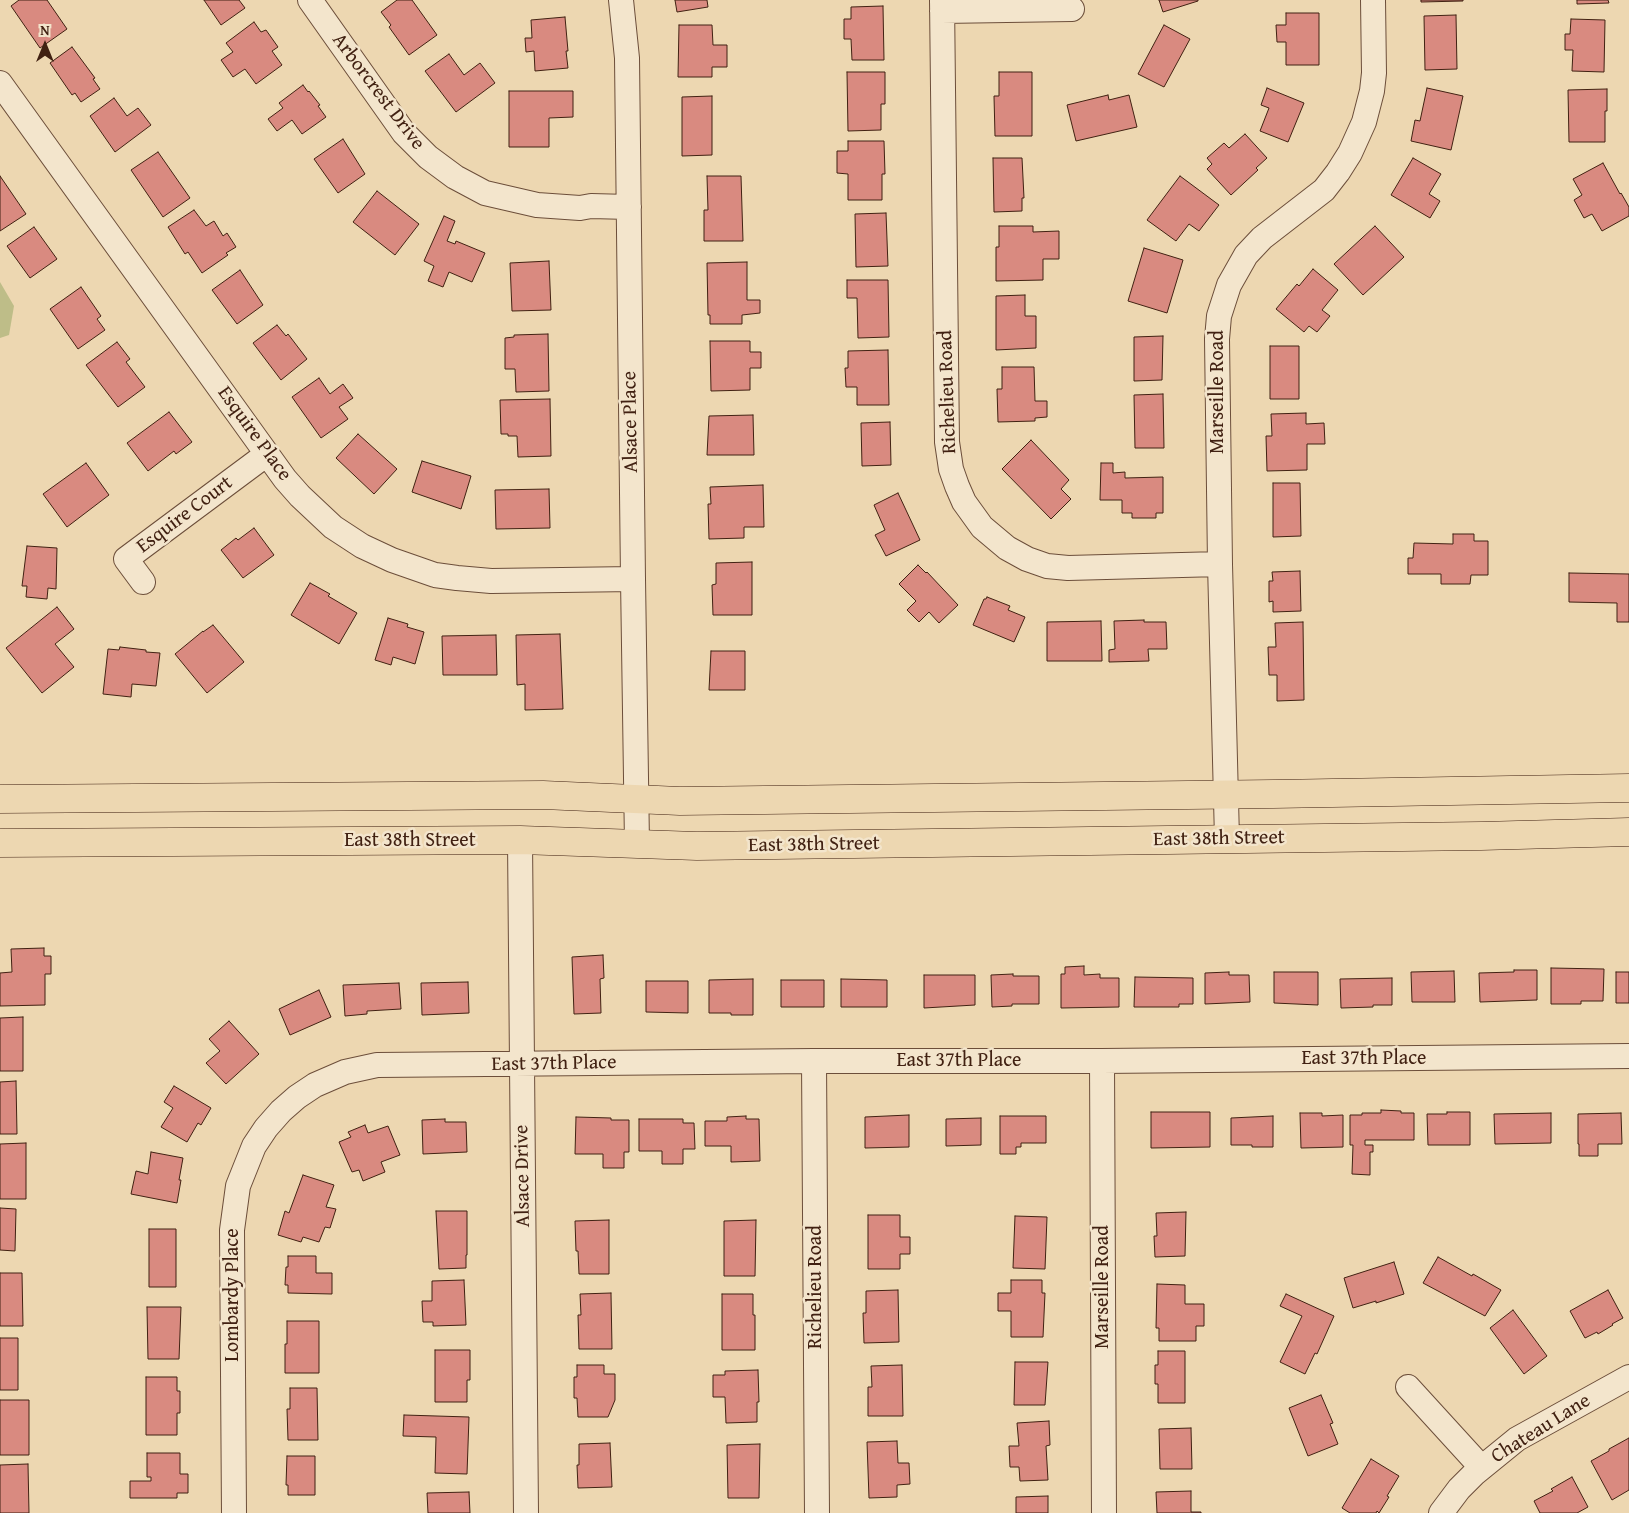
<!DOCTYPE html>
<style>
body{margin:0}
#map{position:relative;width:1629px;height:1513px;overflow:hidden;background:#edd7b1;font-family:"Gentium Book Plus",serif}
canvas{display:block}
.north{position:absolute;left:20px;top:20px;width:50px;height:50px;-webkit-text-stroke:4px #f3e5cc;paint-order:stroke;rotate:0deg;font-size:14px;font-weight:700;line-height:20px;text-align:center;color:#412112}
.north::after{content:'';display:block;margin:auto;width:18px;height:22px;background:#412112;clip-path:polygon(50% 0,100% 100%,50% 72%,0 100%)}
</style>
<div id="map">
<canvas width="1629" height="1513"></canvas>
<div class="north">N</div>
</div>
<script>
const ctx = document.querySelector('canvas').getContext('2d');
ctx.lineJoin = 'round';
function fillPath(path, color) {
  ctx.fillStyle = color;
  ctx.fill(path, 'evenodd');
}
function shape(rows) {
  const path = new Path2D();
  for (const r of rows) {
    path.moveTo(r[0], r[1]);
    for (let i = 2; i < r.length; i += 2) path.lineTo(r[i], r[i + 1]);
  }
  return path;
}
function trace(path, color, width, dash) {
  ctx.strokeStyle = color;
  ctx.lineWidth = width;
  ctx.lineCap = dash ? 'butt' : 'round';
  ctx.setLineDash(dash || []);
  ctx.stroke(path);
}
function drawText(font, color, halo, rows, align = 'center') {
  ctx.font = font + ' "Gentium Book Plus",serif';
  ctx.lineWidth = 5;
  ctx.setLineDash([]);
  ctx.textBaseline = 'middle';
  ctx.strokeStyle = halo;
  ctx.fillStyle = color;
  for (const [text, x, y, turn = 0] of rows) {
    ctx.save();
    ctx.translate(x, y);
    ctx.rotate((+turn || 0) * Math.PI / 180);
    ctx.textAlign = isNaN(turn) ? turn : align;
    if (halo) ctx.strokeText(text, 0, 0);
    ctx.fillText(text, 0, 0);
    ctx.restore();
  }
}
const green = shape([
 [0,282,14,306,9,335,0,338]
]);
const building = shape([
 [19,0,47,0,67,29,40,48,11,6,19,0],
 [204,0,239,0,245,8,221,25,204,0],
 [397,0,412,0,437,35,409,55,389,27,391,25,381,12,397,0],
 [675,0,707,0,708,7,677,12,675,0],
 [1159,0,1198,0,1198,1,1163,12,1159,0],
 [1421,0,1463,0,1463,1,1421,2,1421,0],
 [1577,0,1608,0,1609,3,1577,4,1577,0],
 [883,6,884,60,852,60,851,39,844,39,844,19,851,19,851,7,883,6],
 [1286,13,1319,13,1319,65,1286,65,1286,42,1277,42,1276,25,1286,25,1286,13],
 [1456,15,1457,69,1425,70,1424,16,1456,15],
 [565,17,568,51,566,51,568,68,535,71,534,51,526,52,525,38,532,38,531,20,565,17],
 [1571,19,1605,20,1604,72,1572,71,1573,50,1565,50,1565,34,1570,34,1571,19],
 [254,22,261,32,266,30,278,47,272,51,282,65,256,84,245,69,233,77,221,60,233,52,226,43,254,22],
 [679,25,712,25,713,45,727,45,727,67,712,67,712,77,678,77,679,25],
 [1164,25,1190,39,1164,87,1138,74,1164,25],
 [72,47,95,78,93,79,100,89,81,102,75,93,72,95,50,63,72,47],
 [449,54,464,75,480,63,495,83,456,112,425,71,449,54],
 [847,72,885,72,885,104,881,104,881,130,848,131,847,72],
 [999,72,1032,72,1032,136,995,136,994,96,999,96,999,72],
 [303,85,308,92,309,91,320,105,318,106,326,117,302,134,292,120,277,131,268,119,283,108,279,103,303,85],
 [1267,88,1304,103,1288,142,1260,131,1269,108,1261,105,1267,88],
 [1427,88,1463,96,1451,150,1411,141,1415,120,1420,121,1427,88],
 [1607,89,1607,111,1605,111,1605,142,1569,142,1568,90,1607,89],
 [509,91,573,91,573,117,549,118,549,147,509,147,509,91],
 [1108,95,1109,100,1129,95,1137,127,1076,141,1067,105,1108,95],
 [712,96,712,155,682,156,682,97,712,96],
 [114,98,127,116,138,108,151,125,115,152,90,116,114,98],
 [1245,134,1267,158,1256,168,1258,170,1231,195,1207,169,1212,164,1207,158,1224,143,1229,148,1245,134],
 [343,139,365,174,338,193,314,159,343,139],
 [848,141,884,141,885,174,882,174,882,200,848,200,848,174,837,173,837,151,848,151,848,141],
 [158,152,190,198,163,217,131,170,158,152],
 [993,158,1022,158,1024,198,1022,198,1022,211,994,212,993,158],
 [1413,158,1441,174,1429,194,1440,201,1430,218,1391,195,1413,158],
 [1603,163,1620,194,1621,193,1629,207,1629,216,1602,231,1592,214,1584,218,1574,200,1582,195,1573,179,1603,163],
 [0,176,26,214,0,231,0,176],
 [707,176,741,176,743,241,704,241,704,210,708,210,707,176],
 [1180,176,1219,205,1199,231,1189,224,1176,241,1147,220,1180,176],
 [377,191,419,224,395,255,353,222,377,191],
 [194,210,206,226,214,221,223,236,227,233,236,247,226,253,228,255,202,273,188,252,185,254,168,227,194,210],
 [886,213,888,266,856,267,855,214,886,213],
 [444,216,455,221,447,241,455,244,456,241,485,253,472,282,449,272,443,287,428,281,434,266,424,261,444,216],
 [999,226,1033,226,1033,232,1059,231,1059,259,1043,259,1043,280,996,281,996,247,999,247,999,226],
 [1375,226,1404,257,1363,295,1334,264,1375,226],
 [34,227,57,259,30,278,7,246,34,227],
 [1144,248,1183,260,1167,313,1128,301,1144,248],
 [549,261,551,310,512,311,510,263,549,261],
 [747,262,747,300,760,300,760,313,742,315,742,324,710,324,710,315,708,315,707,263,747,262],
 [1313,269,1338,290,1322,310,1330,316,1317,332,1309,326,1304,332,1276,309,1297,284,1299,286,1313,269],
 [240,270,263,305,237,324,212,290,240,270],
 [847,280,888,280,889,337,858,338,857,298,847,298,847,280],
 [81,287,101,316,97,319,105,330,78,349,50,309,81,287],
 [1025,295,1025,316,1036,316,1036,348,996,350,996,296,1025,295],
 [277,325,286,336,288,334,307,359,281,380,253,343,277,325],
 [548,334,549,391,516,392,515,369,505,369,505,338,514,337,514,335,548,334],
 [1163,336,1162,380,1134,381,1134,337,1163,336],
 [710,341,750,341,750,352,761,352,761,368,750,368,750,390,711,391,710,341],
 [117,342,130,359,126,362,145,387,118,407,86,365,117,342],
 [1270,346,1299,346,1299,399,1270,399,1270,346],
 [888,350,889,405,857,405,857,387,846,387,845,368,848,368,848,351,888,350],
 [1002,367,1034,367,1035,401,1047,401,1047,417,1035,418,1035,421,998,422,997,389,1002,389,1002,367],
 [319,378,330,394,343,384,353,398,339,407,348,419,321,438,292,397,319,378],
 [1163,394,1164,448,1135,448,1134,395,1163,394],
 [550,399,551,456,518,457,517,436,508,436,508,434,501,434,500,400,550,399],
 [169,412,192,442,176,454,174,451,148,471,127,443,169,412],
 [1306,413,1306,424,1324,423,1325,444,1307,444,1307,470,1267,471,1266,436,1272,436,1271,414,1306,413],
 [753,415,754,455,707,455,709,416,753,415],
 [890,422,891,465,862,466,861,423,890,422],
 [358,434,397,469,374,494,336,458,358,434],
 [1031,440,1069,480,1061,489,1071,499,1051,519,1002,469,1031,440],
 [422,461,471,476,461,509,412,492,422,461],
 [86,463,109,495,67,527,43,494,86,463],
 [1101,463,1113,463,1113,473,1125,472,1125,478,1163,477,1163,513,1156,513,1156,518,1132,518,1132,513,1122,513,1122,500,1100,500,1101,463],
 [1273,483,1300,483,1301,536,1273,537,1273,483],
 [763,485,764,527,744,527,744,538,709,539,708,504,711,504,710,487,763,485],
 [549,489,550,528,496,529,495,490,549,489],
 [898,493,920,540,886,556,875,535,885,530,874,505,898,493],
 [254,528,274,555,243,578,221,550,236,538,238,540,254,528],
 [1453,534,1474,534,1474,541,1488,541,1488,575,1471,575,1470,584,1441,584,1441,574,1408,574,1408,558,1413,558,1414,543,1453,544,1453,534],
 [27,546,57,548,56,589,48,588,47,599,26,597,27,586,22,586,27,546],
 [752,562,752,615,713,615,712,585,716,584,716,563,752,562],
 [918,565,926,573,927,572,958,605,939,623,929,612,919,622,907,610,916,601,899,584,918,565],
 [1300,571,1301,611,1273,612,1273,601,1269,602,1269,581,1273,581,1272,572,1300,571],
 [1569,573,1629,574,1629,622,1617,622,1617,603,1569,602,1569,573],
 [310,583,330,594,328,596,357,613,339,644,291,615,310,583],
 [987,597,1010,606,1008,610,1025,617,1014,642,973,625,984,599,986,599,987,597],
 [57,607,74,629,55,644,74,667,42,693,6,648,57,607],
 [388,618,408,624,407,627,424,632,415,664,393,657,391,665,375,660,388,618],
 [1144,620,1144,622,1166,622,1167,649,1148,649,1149,661,1109,662,1109,650,1115,649,1114,621,1144,620],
 [1101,621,1102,661,1047,661,1047,622,1101,621],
 [1303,622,1304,700,1277,701,1277,675,1269,675,1268,647,1276,647,1275,623,1303,622],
 [213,625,244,662,207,693,175,654,203,631,203,632,213,625],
 [560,634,563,709,525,710,525,684,517,685,516,635,560,634],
 [496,635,497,675,443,675,442,636,496,635],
 [120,647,146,650,146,652,160,653,156,686,132,684,131,697,103,694,108,649,119,650,120,647],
 [711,651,745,651,745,690,709,690,711,651],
 [44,948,44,956,51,956,51,974,45,974,45,1005,0,1006,0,973,12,972,11,949,44,948],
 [603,955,604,978,600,979,601,1013,574,1014,572,957,603,955],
 [1084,966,1084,975,1100,974,1100,978,1119,978,1119,1007,1061,1008,1061,974,1065,974,1065,967,1084,966],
 [1551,968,1604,969,1603,1001,1581,1001,1581,1004,1551,1004,1551,968],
 [1514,970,1537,970,1537,1000,1480,1002,1479,973,1514,972,1514,970],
 [1454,971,1455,1002,1412,1002,1411,972,1454,971],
 [1229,972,1229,975,1249,975,1250,1002,1205,1004,1205,973,1229,972],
 [1274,972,1318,972,1318,1005,1274,1003,1274,972],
 [1616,972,1629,972,1629,1003,1616,1003,1616,972],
 [1013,974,1013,976,1039,976,1039,1004,1012,1004,1012,1006,992,1007,991,975,1013,974],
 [924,975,975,975,975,1005,924,1008,924,975],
 [1135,977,1193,978,1193,1004,1179,1004,1179,1007,1134,1007,1135,977],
 [1392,978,1392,1005,1373,1005,1373,1007,1341,1008,1340,979,1392,978],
 [753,979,753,1015,731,1015,731,1013,709,1013,709,980,753,979],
 [841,979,887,980,887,1007,841,1007,841,979],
 [781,980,824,980,824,1007,781,1007,781,980],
 [646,981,688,981,688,1013,646,1012,646,981],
 [468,982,469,1013,422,1015,421,983,468,982],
 [399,983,401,1009,367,1011,367,1014,345,1016,343,985,399,983],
 [319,990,331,1017,290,1035,279,1009,319,990],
 [23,1017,23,1071,0,1071,0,1018,23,1017],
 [229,1021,259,1054,226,1084,206,1063,220,1051,209,1039,229,1021],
 [16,1081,17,1134,0,1134,0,1082,16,1081],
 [174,1086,211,1108,201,1125,198,1123,187,1142,161,1127,173,1108,164,1102,174,1086],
 [1381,1110,1401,1111,1401,1113,1414,1113,1414,1140,1365,1140,1365,1145,1373,1145,1373,1152,1370,1152,1370,1175,1352,1174,1353,1145,1350,1145,1350,1115,1362,1115,1362,1113,1381,1113,1381,1110],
 [1151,1112,1210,1112,1210,1147,1151,1148,1151,1112],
 [1447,1112,1470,1112,1470,1145,1428,1145,1427,1114,1447,1114,1447,1112],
 [1300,1113,1322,1113,1322,1116,1343,1115,1343,1147,1301,1148,1300,1113],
 [1551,1113,1551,1143,1495,1144,1494,1114,1551,1113],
 [1621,1113,1622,1144,1598,1144,1598,1156,1579,1156,1579,1144,1578,1144,1578,1114,1621,1113],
 [909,1115,909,1147,865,1148,865,1117,909,1115],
 [746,1116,746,1119,759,1119,760,1161,731,1162,731,1146,705,1146,705,1121,727,1121,727,1117,746,1116],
 [1000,1116,1046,1116,1046,1143,1021,1143,1021,1147,1016,1147,1016,1154,1000,1154,1000,1116],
 [1273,1116,1273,1147,1252,1147,1252,1145,1231,1145,1231,1118,1273,1116],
 [576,1117,611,1118,611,1120,629,1120,629,1152,624,1152,624,1168,603,1168,603,1154,575,1154,576,1117],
 [981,1118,981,1145,946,1146,946,1119,981,1118],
 [445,1119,445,1122,466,1122,467,1152,423,1154,422,1120,445,1119],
 [639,1119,683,1119,683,1123,694,1123,695,1149,683,1149,683,1164,662,1164,662,1151,639,1151,639,1119],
 [365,1125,368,1133,388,1126,400,1155,381,1162,385,1172,363,1181,359,1170,352,1172,339,1142,351,1137,348,1132,365,1125],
 [26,1143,26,1199,0,1199,0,1144,26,1143],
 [151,1152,183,1158,179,1180,181,1180,177,1203,131,1194,136,1171,148,1174,151,1152],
 [303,1175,334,1185,326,1207,336,1209,330,1228,325,1227,319,1242,303,1237,301,1242,278,1235,285,1211,289,1213,303,1175],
 [0,1208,16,1209,15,1251,0,1250,0,1208],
 [436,1211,467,1211,467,1255,466,1255,466,1268,439,1269,436,1211],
 [1186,1212,1185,1256,1155,1257,1154,1236,1157,1236,1156,1213,1186,1212],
 [868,1215,900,1215,900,1237,910,1237,910,1254,900,1254,900,1269,868,1269,868,1215],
 [1015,1216,1047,1217,1045,1269,1013,1268,1015,1216],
 [609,1220,609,1274,579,1274,578,1251,576,1251,575,1221,609,1220],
 [756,1220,755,1276,724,1276,724,1221,756,1220],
 [149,1229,176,1229,176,1287,149,1287,149,1229],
 [288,1256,316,1256,316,1273,332,1273,332,1294,288,1293,288,1285,285,1285,286,1267,288,1267,288,1256],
 [1438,1257,1472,1276,1473,1274,1501,1290,1485,1316,1423,1283,1438,1257],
 [1394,1262,1404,1294,1376,1303,1376,1301,1353,1308,1344,1278,1394,1262],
 [0,1273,22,1273,23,1326,0,1326,0,1273],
 [464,1280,466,1325,433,1326,433,1322,423,1322,422,1301,432,1301,432,1281,464,1280],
 [1011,1280,1042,1280,1042,1293,1045,1293,1043,1337,1011,1337,1011,1311,998,1311,998,1293,1011,1293,1011,1280],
 [1157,1284,1185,1285,1185,1304,1204,1304,1204,1326,1196,1326,1196,1341,1159,1341,1159,1328,1156,1328,1157,1284],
 [898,1290,899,1342,864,1343,863,1313,866,1313,866,1291,898,1290],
 [1608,1290,1623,1318,1612,1324,1613,1325,1598,1334,1597,1332,1585,1338,1570,1311,1608,1290],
 [611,1293,612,1349,579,1349,578,1315,581,1315,580,1294,611,1293],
 [722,1294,753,1294,753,1315,755,1315,755,1350,722,1350,722,1294],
 [1286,1294,1334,1316,1317,1354,1315,1353,1305,1374,1280,1362,1302,1316,1280,1306,1286,1294],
 [147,1307,181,1307,179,1359,148,1359,147,1307],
 [1513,1310,1547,1356,1524,1374,1490,1328,1513,1310],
 [287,1321,319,1321,319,1373,285,1373,285,1344,287,1344,287,1321],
 [0,1338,18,1338,18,1390,0,1390,0,1338],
 [435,1350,470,1350,470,1380,467,1380,467,1402,435,1402,435,1350],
 [1158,1351,1185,1351,1185,1403,1158,1403,1158,1384,1155,1384,1155,1365,1158,1365,1158,1351],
 [1015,1362,1048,1362,1045,1405,1014,1405,1015,1362],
 [577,1365,604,1365,604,1374,615,1374,615,1400,608,1417,578,1417,577,1398,574,1398,574,1377,577,1377,577,1365],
 [902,1365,903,1416,868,1416,868,1387,872,1387,871,1366,902,1365],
 [758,1370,759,1402,757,1402,757,1422,726,1423,725,1397,713,1397,713,1375,725,1375,725,1371,758,1370],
 [146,1377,177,1377,177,1391,180,1391,180,1413,177,1413,177,1435,146,1435,146,1377],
 [290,1388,317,1388,318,1440,288,1440,287,1409,290,1409,290,1388],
 [1321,1395,1333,1423,1330,1424,1338,1444,1308,1456,1289,1408,1321,1395],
 [0,1400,29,1400,29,1455,0,1455,0,1400],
 [404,1415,469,1417,467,1474,435,1473,436,1437,403,1436,404,1415],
 [1049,1421,1050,1445,1046,1446,1048,1480,1020,1481,1019,1467,1010,1467,1009,1446,1019,1446,1017,1423,1049,1421],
 [1191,1428,1192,1469,1160,1469,1159,1429,1191,1428],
 [1629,1438,1629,1490,1612,1500,1591,1461,1609,1451,1609,1449,1629,1438],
 [897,1441,898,1463,909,1463,910,1484,897,1485,897,1497,869,1498,867,1442,897,1441],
 [610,1443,612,1487,578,1488,577,1465,579,1465,579,1444,610,1443],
 [760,1444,759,1498,728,1498,727,1445,760,1444],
 [147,1453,180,1453,180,1474,188,1474,188,1493,177,1493,177,1498,130,1498,130,1481,151,1481,151,1477,147,1477,147,1453],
 [287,1456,315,1456,315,1495,288,1495,288,1485,286,1485,287,1456],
 [1371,1459,1399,1476,1387,1496,1389,1497,1379,1513,1377,1511,1376,1513,1350,1513,1342,1508,1371,1459],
 [28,1464,29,1513,0,1513,0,1465,28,1464],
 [1572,1477,1588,1507,1577,1513,1540,1513,1534,1501,1553,1491,1551,1489,1572,1477],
 [1191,1491,1191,1512,1201,1512,1201,1513,1157,1513,1156,1492,1191,1491],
 [469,1492,470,1513,428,1513,427,1493,469,1492],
 [1048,1496,1048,1513,1016,1513,1016,1497,1048,1496]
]);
const minor = shape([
 [310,0,404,133,428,157,455,177,485,193,537,205,580,208,591,206,629,207],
 [621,0,627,58,633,579,637,844],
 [942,0,947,442,951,469,957,486,964,502,982,527,1007,548,1027,559,1047,566,1068,568,1220,564],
 [942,11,1072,9],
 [0,83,285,479,300,496,333,527,362,546,392,560,435,575,457,578,491,581,633,579],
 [143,582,126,559,267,454],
 [1227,839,1220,564,1217,339,1219,316,1229,285,1246,255,1262,238,1324,190,1338,172,1350,153,1364,122,1372,91,1374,73,1373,0],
 [520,840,526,1513],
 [814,1061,817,1513],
 [1102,1061,1104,1513],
 [1408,1387,1481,1467],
 [234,1513,232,1230,238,1186,254,1146,266,1128,281,1111,297,1097,315,1085,345,1072,377,1065,814,1061,1102,1061,1629,1056],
 [1441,1513,1459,1489,1474,1474,1517,1439,1629,1377]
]);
const major = shape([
 [0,799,543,795,680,801,1273,794,1629,788],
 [0,843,520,840,697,846,1481,836,1629,832]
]);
const streetNames = [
 ["Arborcrest Drive",378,92,53],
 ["Richelieu Road",948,392,-92],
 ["Marseille Road",1218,392,-90],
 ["Alsace Place",631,422,-91],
 ["Esquire Place",254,434,54],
 ["Esquire Court",185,515,-37],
 ["East 38th Street",1219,839,-1],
 ["East 38th Street",410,841],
 ["East 38th Street",814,845,-1],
 ["East 37th Place",1364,1059],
 ["East 37th Place",959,1061],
 ["East 37th Place",554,1064,-1],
 ["Alsace Drive",523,1176,-91],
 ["Richelieu Road",816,1287,-90],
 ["Marseille Road",1103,1287,-90],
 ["Lombardy Place",233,1295,-90],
 ["Chateau Lane",1541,1429,-32]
];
fillPath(green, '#bebd88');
fillPath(building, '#d98a80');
trace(building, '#412112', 1);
trace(minor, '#6c4e3a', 26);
trace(major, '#412112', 29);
trace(minor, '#f3e5cc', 24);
trace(major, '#edd7b1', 28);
drawText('20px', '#412112', '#f3e5cc', streetNames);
</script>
